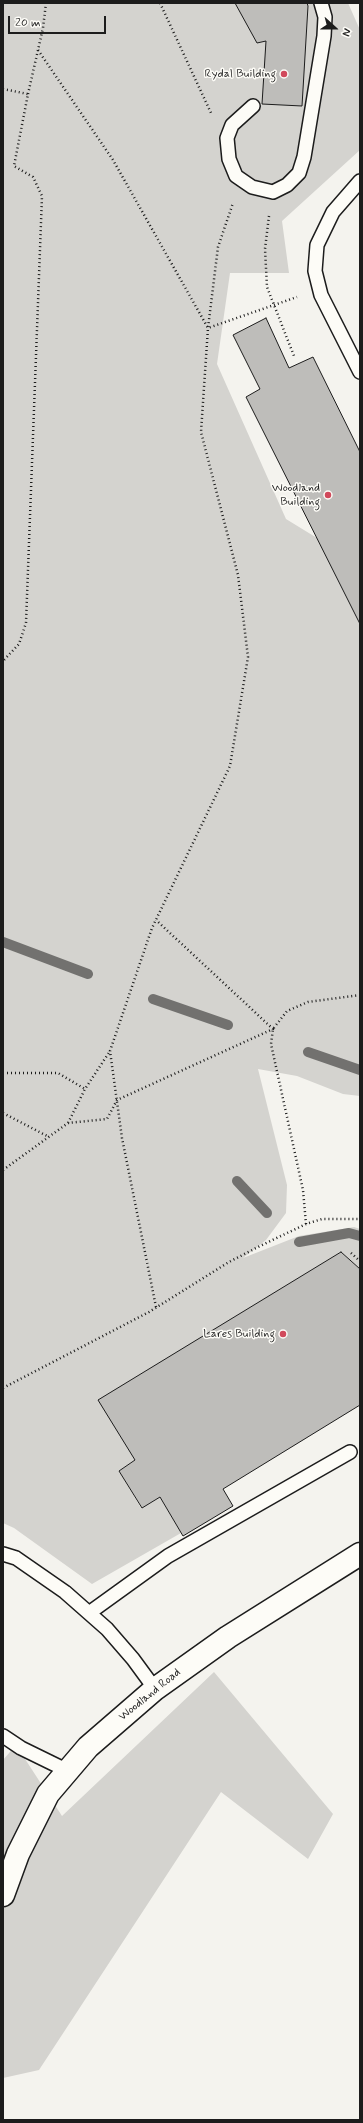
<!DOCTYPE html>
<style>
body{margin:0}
#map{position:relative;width:363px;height:2123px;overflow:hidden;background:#f4f3ee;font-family:Mynerve,sans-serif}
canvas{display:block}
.frame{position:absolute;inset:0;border:4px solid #1c1c1c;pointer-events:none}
.north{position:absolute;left:315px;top:8px;width:40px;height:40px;-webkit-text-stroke:3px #fdfcf7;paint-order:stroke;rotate:111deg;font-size:11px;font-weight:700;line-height:16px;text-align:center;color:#1c1c1c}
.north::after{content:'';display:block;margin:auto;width:14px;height:18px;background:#1c1c1c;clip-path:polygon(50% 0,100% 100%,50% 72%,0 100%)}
.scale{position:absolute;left:8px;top:16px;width:98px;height:18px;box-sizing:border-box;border:2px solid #1c1c1c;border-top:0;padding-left:5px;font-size:12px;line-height:14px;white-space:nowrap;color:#1c1c1c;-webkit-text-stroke:3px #fdfcf7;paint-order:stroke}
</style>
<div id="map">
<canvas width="363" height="2123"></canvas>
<div class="frame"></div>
<div class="north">N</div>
<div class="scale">20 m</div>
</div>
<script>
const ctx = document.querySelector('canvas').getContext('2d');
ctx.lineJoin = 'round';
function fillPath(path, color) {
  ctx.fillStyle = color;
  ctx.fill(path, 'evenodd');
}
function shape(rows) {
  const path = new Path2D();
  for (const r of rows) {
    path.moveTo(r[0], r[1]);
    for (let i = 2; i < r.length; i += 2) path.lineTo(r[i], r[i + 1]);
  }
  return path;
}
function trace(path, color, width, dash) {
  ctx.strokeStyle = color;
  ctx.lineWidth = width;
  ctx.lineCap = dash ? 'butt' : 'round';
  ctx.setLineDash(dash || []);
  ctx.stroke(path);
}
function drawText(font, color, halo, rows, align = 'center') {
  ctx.font = font + ' Mynerve,sans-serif';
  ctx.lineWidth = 3;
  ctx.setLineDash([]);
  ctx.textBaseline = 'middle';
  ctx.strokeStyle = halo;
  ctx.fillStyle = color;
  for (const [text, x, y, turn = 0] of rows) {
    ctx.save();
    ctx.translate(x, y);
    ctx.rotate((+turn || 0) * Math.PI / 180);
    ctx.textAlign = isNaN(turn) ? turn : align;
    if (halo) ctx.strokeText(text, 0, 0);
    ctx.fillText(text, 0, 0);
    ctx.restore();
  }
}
const green = shape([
 [3,3,348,3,360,30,360,150,282,221,289,273,230,273,217,364,286,519,317,538,360,624,360,1096,343,1094,297,1076,258,1069,287,1185,286,1213,266,1240,243,1258,299,1236,354,1227,360,1229,360,1269,341,1252,99,1400,135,1460,119,1471,141,1508,160,1497,181,1533,92,1584,14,1528,3,1523],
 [214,1672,333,1814,308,1859,221,1792,39,2070,3,2078,3,1760,16,1745,62,1816]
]);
const stream = shape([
 [3,942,88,974],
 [153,999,228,1025],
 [308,1052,360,1070],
 [237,1181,267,1213],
 [299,1242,349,1233,360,1236]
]);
const building = shape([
 [235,3,307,3,308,6,302,106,262,104,266,41,257,43,235,3],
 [266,318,289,368,313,357,360,452,360,624,246,397,260,389,233,335,266,318],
 [341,1252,360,1269,360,1405,223,1489,233,1506,183,1536,160,1497,142,1508,119,1471,135,1460,98,1400,341,1252]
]);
const path = shape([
 [160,3,211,113],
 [38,50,113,160,208,328,297,297],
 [3,89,28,94,14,166,33,177,42,196,26,623,19,644,3,661],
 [28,94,43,28,46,3],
 [269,216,265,249,267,287,294,356],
 [3,1073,58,1073,85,1089],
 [3,1113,49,1137],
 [68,1123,85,1089,110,1051],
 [3,1170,68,1123,107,1119,117,1100,273,1029,156,920],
 [306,1224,303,1190,271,1044,273,1029,287,1011,308,1002,360,995],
 [351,1253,360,1261],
 [156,1307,122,1138,110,1051,152,928,230,766,248,657,238,575,201,432,208,328,218,247,233,203],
 [3,1388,149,1312,229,1262,260,1246,306,1224,322,1219,360,1219]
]);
const service = shape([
 [253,106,232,125,227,138,229,159,236,176,252,187,273,192,287,185,299,173,304,157,324,36,325,17,321,3],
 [360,181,333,212,317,245,315,271,321,295,360,372],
 [3,1554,16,1558,65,1592,107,1629,133,1659,155,1689],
 [89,1613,168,1556,350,1452],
 [3,1736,21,1748,68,1771]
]);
const minor = shape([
 [3,1895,18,1854,48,1794,88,1747,155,1689,228,1637,360,1554]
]);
const markers = [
 [284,74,4,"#d1495b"],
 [328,495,4,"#d1495b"],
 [283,1334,4,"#d1495b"]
];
const poiNames = [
 ["Rydal Building",276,74],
 ["Woodland",320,488],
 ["Building",320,502],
 ["Lares Building",275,1334]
];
const streetNames = [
 ["Woodland Road",150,1695,-39]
];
fillPath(green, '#d4d3cf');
trace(stream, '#72716f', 10);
fillPath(building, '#bebdba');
trace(building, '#1c1c1c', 1);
trace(service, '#1c1c1c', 16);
trace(minor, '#1c1c1c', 25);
trace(path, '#1c1c1c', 2.5, [1, 3]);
trace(service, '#fdfcf7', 13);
trace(minor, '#fdfcf7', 22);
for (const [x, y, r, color] of markers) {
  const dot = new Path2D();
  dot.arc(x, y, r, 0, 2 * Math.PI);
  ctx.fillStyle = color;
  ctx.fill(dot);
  trace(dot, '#fdfcf7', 1.5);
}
drawText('12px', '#1c1c1c', '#fdfcf7', poiNames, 'right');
drawText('12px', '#1c1c1c', '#fdfcf7', streetNames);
</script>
